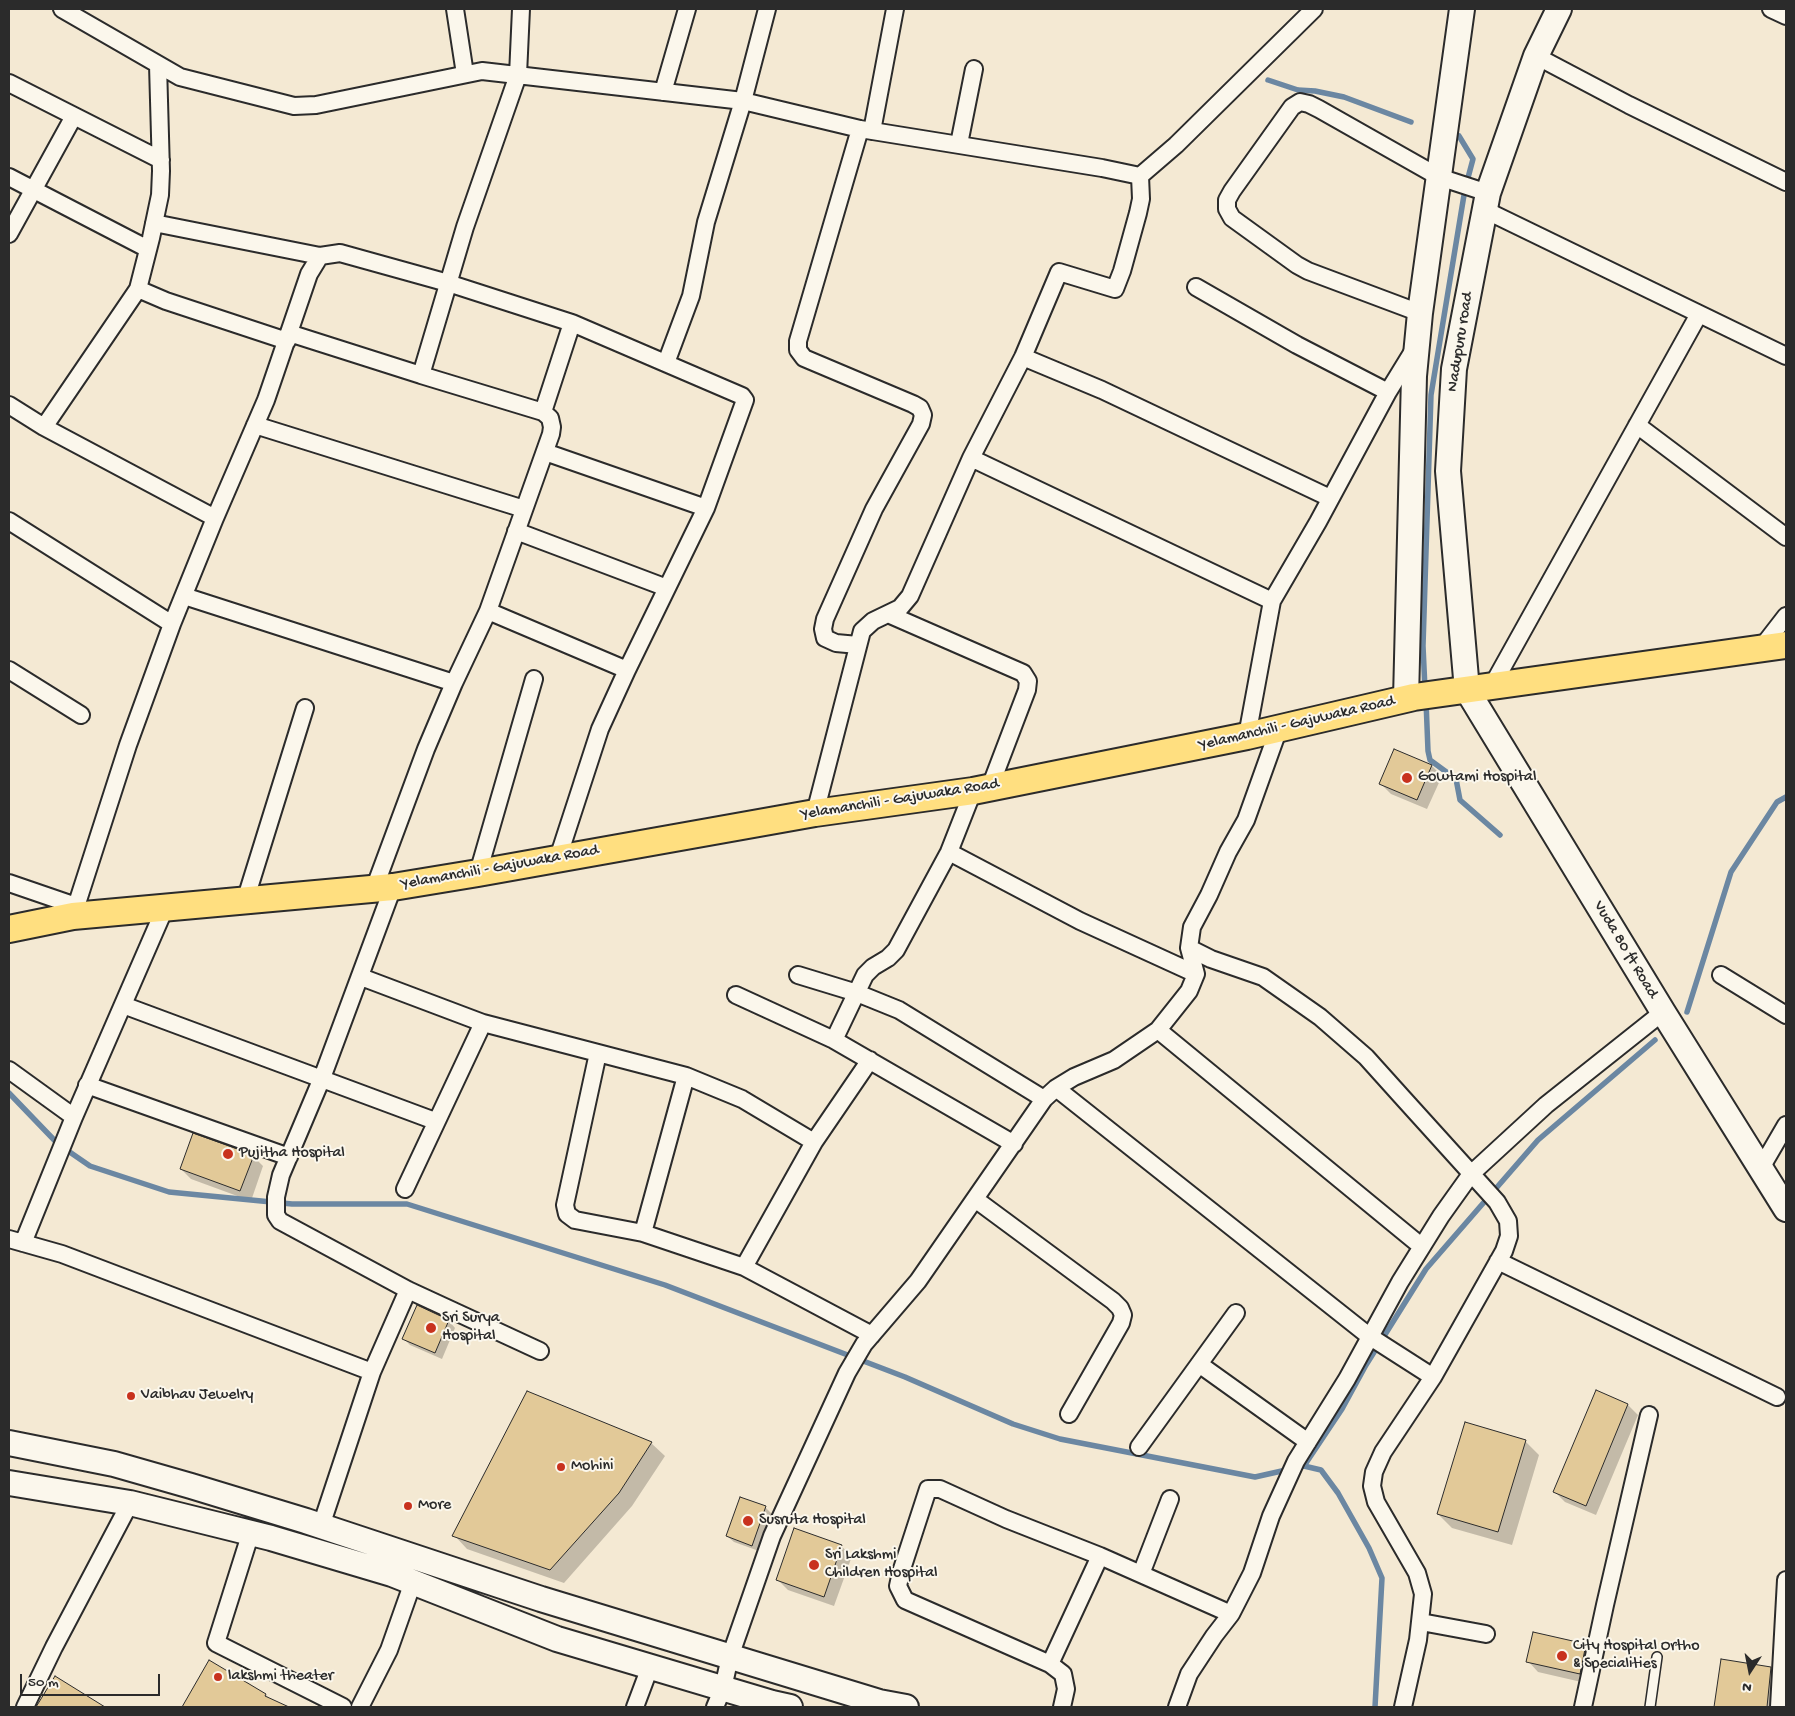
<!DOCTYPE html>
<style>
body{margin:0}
#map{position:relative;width:1795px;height:1716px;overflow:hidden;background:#f4e9d3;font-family:"Gochi Hand",sans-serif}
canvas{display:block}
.frame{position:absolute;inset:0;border:10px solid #2b2b2b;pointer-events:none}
.north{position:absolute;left:1725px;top:1646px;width:50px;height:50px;-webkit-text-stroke:4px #fbf7ec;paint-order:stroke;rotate:191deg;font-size:14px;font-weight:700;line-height:20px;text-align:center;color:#2b2b2b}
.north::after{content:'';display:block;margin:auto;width:18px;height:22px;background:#2b2b2b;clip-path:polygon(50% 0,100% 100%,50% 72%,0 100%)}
.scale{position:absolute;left:20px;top:1674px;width:140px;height:22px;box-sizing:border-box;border:2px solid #2b2b2b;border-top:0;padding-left:6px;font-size:15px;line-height:18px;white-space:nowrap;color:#2b2b2b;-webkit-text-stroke:4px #fbf7ec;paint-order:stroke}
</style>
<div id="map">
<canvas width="1795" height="1716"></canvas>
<div class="frame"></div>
<div class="north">N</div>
<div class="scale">50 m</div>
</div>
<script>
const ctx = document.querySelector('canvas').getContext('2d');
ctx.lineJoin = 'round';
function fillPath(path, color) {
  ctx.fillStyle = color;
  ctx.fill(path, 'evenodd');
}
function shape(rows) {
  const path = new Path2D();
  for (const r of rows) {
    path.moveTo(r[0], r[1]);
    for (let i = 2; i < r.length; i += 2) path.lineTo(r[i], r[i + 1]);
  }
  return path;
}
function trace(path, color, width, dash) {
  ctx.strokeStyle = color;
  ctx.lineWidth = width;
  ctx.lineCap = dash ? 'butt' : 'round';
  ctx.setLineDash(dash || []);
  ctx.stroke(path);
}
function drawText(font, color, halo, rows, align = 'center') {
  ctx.font = font + ' "Gochi Hand",sans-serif';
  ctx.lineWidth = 4;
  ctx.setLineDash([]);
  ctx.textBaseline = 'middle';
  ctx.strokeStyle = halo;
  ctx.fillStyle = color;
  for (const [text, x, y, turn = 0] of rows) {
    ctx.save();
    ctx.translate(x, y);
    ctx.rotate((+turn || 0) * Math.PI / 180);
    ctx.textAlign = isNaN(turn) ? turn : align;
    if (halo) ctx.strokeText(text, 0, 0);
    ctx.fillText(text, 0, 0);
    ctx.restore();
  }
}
const shadow = shape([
 [1395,750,1432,766,1442,776,1427,809,1391,794,1381,784],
 [253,1156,263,1166,251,1201,191,1179,181,1169],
 [417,1307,449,1321,455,1328,442,1359,410,1345,404,1339],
 [1597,1392,1628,1405,1638,1415,1596,1515,1565,1502,1555,1492],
 [1525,1441,1539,1455,1512,1545,1452,1528,1438,1514],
 [651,1443,665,1456,632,1506,564,1583,467,1549,454,1535],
 [740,1499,766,1508,772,1514,759,1551,734,1542,727,1536],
 [841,1546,852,1556,834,1606,788,1590,778,1580],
 [1586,1646,1596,1656,1590,1684,1538,1672,1528,1661],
 [1722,1661,1771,1668,1781,1678,1777,1707,1715,1707],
 [209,1662,266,1695,270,1699,286,1707,183,1707],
 [55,1678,103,1707,42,1707,39,1704]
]);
const stream = shape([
 [1268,80,1298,90,1315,91,1344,97,1411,122],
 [1425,689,1423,646,1431,395,1465,189,1473,159,1459,136],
 [1426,701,1428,751,1430,760,1456,779,1460,800,1500,835],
 [1687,1012,1731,872,1777,802,1786,797],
 [9,1093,58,1144,90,1166,169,1192,292,1204,407,1204,665,1285,905,1377,1013,1424,1060,1439,1255,1477,1304,1466,1321,1470,1338,1493,1369,1548,1382,1578,1375,1707],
 [1304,1466,1342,1409,1366,1365,1426,1269,1538,1140,1655,1040]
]);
const building = shape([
 [1394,749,1432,765,1417,800,1379,784,1394,749],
 [193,1133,254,1155,240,1191,180,1169,193,1133],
 [417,1305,449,1320,435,1353,402,1339,417,1305],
 [1596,1390,1628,1404,1586,1506,1553,1492,1596,1390],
 [527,1391,652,1442,619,1493,550,1570,452,1536,527,1391],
 [1465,1422,1526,1440,1498,1532,1437,1514,1465,1422],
 [740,1497,766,1506,752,1546,726,1536,740,1497],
 [794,1528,842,1545,824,1597,776,1580,794,1528],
 [1533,1632,1586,1644,1580,1674,1526,1662,1533,1632],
 [1721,1659,1771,1667,1767,1707,1714,1707,1721,1659],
 [209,1660,266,1694,265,1696,289,1707,182,1707,209,1660],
 [55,1676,105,1707,36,1707,55,1676]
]);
const lane = shape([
 [1650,1707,1657,1657]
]);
const street = shape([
 [62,9,180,77,294,106,316,105,482,71,743,101,860,129,1102,168,1140,176,1176,145,1314,9],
 [455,9,465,74],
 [1771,9,1786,16],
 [1536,56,1629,105,1786,182],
 [158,65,161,171,160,195,151,238,138,289,166,301,287,341],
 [9,83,161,160],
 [663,92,687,9],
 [872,131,895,9],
 [959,144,974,69],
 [9,177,148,249],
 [1485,210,1786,356],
 [154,223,320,256],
 [9,234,74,116],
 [1196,287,1297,345,1388,392,1415,348],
 [1420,313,1308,271,1297,265,1232,218,1227,209,1227,200,1232,191,1292,107,1300,102,1309,104,1319,109,1439,177,1488,193],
 [289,333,421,375,465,227,518,75,521,9],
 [1023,357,1102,390,1330,498],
 [666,363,691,296,706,222,743,101,767,9],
 [9,405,44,427,215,518],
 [543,412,572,323],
 [255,425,524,509],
 [1637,425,1786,537],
 [44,427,138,289],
 [545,452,706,508],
 [971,458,1272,601],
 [9,521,172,624],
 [516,531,667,588],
 [184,596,454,683],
 [488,611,627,670],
 [888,614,1023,673,1028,681,1027,690,990,787],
 [858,645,836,643,825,638,823,629,825,619,874,509,921,424,923,415,920,408,913,404,804,358,798,350,798,341,860,129],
 [1762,647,1786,616],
 [9,670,81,715],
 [1492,686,1699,314],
 [1247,736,1272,601,1318,522,1388,392],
 [815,813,862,631,873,621,900,608,910,596,971,458,1023,357,1059,272,1115,289,1122,271,1138,213,1141,199,1140,176],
 [949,852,1080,921,1196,974],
 [478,873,534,679],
 [9,883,76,906],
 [393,887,322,1078,281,1175,276,1197,276,1215,280,1221,408,1290,540,1351],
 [374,889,426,749,454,683,488,611,551,434,552,427,550,418,543,412,421,375],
 [245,901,305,708],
 [73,916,128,745,172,624,215,518,266,400,309,274,320,256,340,253,448,283,572,323,742,396,745,400,706,508,627,670,600,729,558,858],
 [1189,948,1211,959,1263,977,1320,1017,1366,1057,1402,1097,1497,1202,1508,1221,1509,1236,1504,1251,1433,1377,1383,1452,1374,1472,1372,1486,1376,1502,1417,1573,1423,1594,1418,1640,1403,1707],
 [798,975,857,993,899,1010,1044,1099],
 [1721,975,1786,1015],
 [361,977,483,1023,686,1076,742,1099,814,1142],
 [736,995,834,1040,1014,1144],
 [123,1005,435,1121],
 [1158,1030,1421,1246],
 [834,1040,865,975,873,967,888,958,896,950,949,852,973,791],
 [598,1053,565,1205,567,1214,575,1220,643,1233,744,1267,872,1335],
 [9,1070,74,1117],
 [87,1085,289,1157],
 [1056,1088,1369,1336,1433,1377],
 [1761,1168,1786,1125],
 [405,1189,483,1023],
 [975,1199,1113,1301,1120,1308,1123,1315,1121,1323,1069,1414],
 [643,1233,686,1076],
 [9,1239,62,1254,372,1372,321,1526],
 [23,1243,74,1117,165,908],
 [1498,1261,1777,1397],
 [744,1267,814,1142,870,1060],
 [1199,1364,1308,1442],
 [372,1372,408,1290],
 [1139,1447,1236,1313],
 [251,1532,216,1643,343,1707],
 [1141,1574,1170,1499],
 [1421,1622,1486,1634],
 [1050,1664,1100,1556],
 [25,1707,54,1647,130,1503],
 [360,1707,389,1650,413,1582],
 [635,1707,650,1667],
 [715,1707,723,1688,730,1657,772,1536,847,1373,864,1344,918,1281,1044,1099,1056,1088,1074,1077,1114,1060,1158,1030,1189,991,1196,974,1189,948,1192,927,1209,895,1228,852,1246,820,1279,728],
 [1062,1707,1066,1689,1063,1674,1050,1664,905,1600,898,1586,901,1572,928,1489,940,1489,1006,1519,1100,1556,1231,1614,1252,1573,1271,1516,1296,1461,1347,1379,1400,1282,1441,1216,1471,1174,1546,1105,1663,1012],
 [1177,1707,1189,1674,1214,1636,1231,1614],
 [1583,1707,1605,1605,1649,1415],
 [1779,1707,1786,1580]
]);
const secondary = shape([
 [1559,9,1536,56,1488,193,1454,369,1448,471,1467,690,1663,1012,1786,1209],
 [1406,699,1414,376,1420,313,1462,9],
 [9,1443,114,1464,191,1486,306,1521,541,1599,879,1702,906,1707],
 [9,1483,130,1503,271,1538,392,1574,557,1639,772,1703,790,1707]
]);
const primary = shape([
 [9,929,73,916,393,887,478,873,815,813,973,791,1247,736,1414,697,1786,645]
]);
const markers = [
 [1407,778,6,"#c8321e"],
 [228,1154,6,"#c8321e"],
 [431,1328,6,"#c8321e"],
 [131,1396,5,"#c8321e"],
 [561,1467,5,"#c8321e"],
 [408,1506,5,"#c8321e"],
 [748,1521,6,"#c8321e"],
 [814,1565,6,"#c8321e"],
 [1562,1656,6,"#c8321e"],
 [218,1677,5,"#c8321e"]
];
const streetNames = [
 ["Nadupuru road",1461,342,-81],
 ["Yelamanchili - Gajuwaka Road",1297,724,-13],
 ["Yelamanchili - Gajuwaka Road",900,800,-9],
 ["Yelamanchili - Gajuwaka Road",500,868,-10],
 ["Vuda 80 ft Road",1625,950,59]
];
const poiNames = [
 ["Gowtami Hospital",1418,778],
 ["Pujitha Hospital",239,1154],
 ["Sri Surya",442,1319],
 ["Hospital",442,1337],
 ["Vaibhav Jewelry",141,1396],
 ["Mohini",571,1467],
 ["More",418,1506],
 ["Susruta Hospital",759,1521],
 ["Sri Lakshmi",825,1556],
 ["Children Hospital",825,1574],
 ["City Hospital Ortho",1573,1647],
 ["& Specialities",1573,1665],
 ["lakshmi theater",228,1677]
];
fillPath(shadow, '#0003');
trace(stream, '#6b87a2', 5.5);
fillPath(building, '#e2c998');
trace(building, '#2b2b2b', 1);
trace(lane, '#2b2b2b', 12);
trace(street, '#2b2b2b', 20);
trace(secondary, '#2b2b2b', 28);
trace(primary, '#2b2b2b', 30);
trace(lane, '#fbf7ec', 9);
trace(street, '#fbf7ec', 16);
trace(secondary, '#fbf7ec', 24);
trace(primary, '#ffdf80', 26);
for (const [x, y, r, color] of markers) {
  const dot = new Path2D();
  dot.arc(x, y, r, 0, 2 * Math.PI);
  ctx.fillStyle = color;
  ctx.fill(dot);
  trace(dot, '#fbf7ec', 2);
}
drawText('16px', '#2b2b2b', '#fbf7ec', streetNames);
drawText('16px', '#2b2b2b', '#fbf7ec', poiNames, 'left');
</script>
